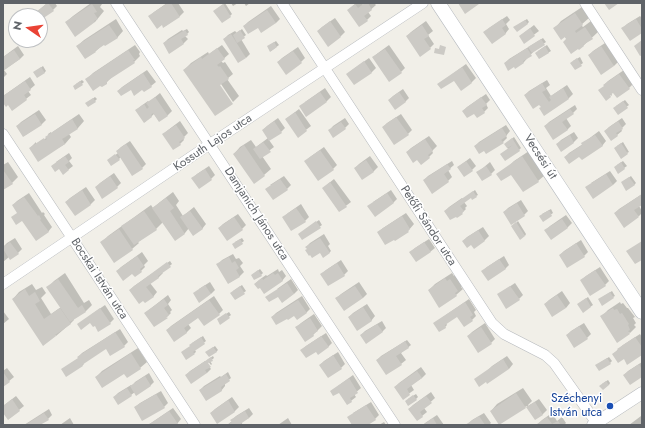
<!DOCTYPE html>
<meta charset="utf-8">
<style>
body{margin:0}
#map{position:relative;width:645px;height:428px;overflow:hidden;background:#f1efe8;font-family:Jost,sans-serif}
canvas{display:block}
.frame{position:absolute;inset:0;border:4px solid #5f6368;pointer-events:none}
.north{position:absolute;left:8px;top:8px;width:40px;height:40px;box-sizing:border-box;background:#fff;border:1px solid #bfc1c3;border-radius:50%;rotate:283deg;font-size:11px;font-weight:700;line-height:16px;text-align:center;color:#5f6368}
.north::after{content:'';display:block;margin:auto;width:14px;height:18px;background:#ea4335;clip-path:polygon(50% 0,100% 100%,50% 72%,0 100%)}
</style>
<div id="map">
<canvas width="645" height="428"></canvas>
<div class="frame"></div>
<div class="north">N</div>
</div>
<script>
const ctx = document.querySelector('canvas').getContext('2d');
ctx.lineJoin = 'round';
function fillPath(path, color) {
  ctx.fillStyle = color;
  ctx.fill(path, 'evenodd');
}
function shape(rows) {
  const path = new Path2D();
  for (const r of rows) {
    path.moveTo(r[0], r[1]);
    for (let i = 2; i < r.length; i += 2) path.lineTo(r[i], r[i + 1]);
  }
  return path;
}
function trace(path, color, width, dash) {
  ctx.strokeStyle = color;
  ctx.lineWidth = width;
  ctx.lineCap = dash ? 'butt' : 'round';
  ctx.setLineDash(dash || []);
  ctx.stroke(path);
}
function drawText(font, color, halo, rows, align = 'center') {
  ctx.font = font + ' Jost,sans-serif';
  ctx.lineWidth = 3;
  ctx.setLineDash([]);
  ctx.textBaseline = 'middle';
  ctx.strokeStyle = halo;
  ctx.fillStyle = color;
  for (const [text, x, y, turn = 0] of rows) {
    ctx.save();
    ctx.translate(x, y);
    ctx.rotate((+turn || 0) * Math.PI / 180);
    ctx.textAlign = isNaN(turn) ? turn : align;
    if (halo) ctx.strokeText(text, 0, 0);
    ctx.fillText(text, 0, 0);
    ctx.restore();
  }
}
const shadow = shape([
 [47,3,55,3,57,6,53,10,38,11],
 [91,3,102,3,102,4,100,7,104,11,95,22,66,22,73,16],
 [167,3,178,3,184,12,180,16,164,27,162,24,150,16,154,12],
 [225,3,232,14,230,16,217,9],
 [231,3,238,3,233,6],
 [244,3,250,3,246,6],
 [356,3,362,3,363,5,365,3,374,3,376,5,368,12,371,16,367,20,348,10],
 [271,6,280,19,276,23,258,26,244,26,248,22],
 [582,7,589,18,581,25,583,27,591,21,598,32,583,46,567,39,555,28,561,21],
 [507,16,510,20,506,24,509,29,505,34,485,32,489,28],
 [640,16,641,17,642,16,642,32,623,28,627,24],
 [335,18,345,32,341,36,328,45,318,31,322,27],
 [116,19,123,31,117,38,105,43,96,51,85,58,77,46,84,40],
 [527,19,529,22,527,24,516,26],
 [426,21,433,31,428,35,434,44,430,48,407,36,411,32],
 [534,25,539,31,524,42,520,36],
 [187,29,189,32,185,36,188,39,184,43,170,52,164,43,168,39,182,30,183,31],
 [242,29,246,35,241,39,250,54,246,58,224,39,228,35,235,31,237,33],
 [543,38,546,42,535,50,524,62,515,67,505,63,509,59],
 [276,41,279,45,271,51,270,45],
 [605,43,618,62,614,66,589,55,593,51],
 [135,45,140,52,139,54,140,56,134,62,113,76,106,83,87,79,93,73],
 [222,45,229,54,221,61,223,63,225,62,233,74,227,79,239,96,233,102,221,84,184,70,191,63,208,52,209,54],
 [389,45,405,68,401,72,373,57,378,53],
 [547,45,551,51,540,58,538,51],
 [18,46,24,55,20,59,4,70,7,74,3,78,3,57],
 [298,47,305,58,301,62,278,62,282,58],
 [580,57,583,63,575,69,573,61],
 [369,58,376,68,372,72,354,84,348,74,352,70],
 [466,64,476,78,472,82,461,89,451,75],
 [43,66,46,71,44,73,36,71],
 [147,70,156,82,151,86,144,91,143,89,118,91,122,87],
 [624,70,633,84,629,88,617,97,613,91,611,93,612,95,611,96,604,85,608,81],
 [30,77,35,85,28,91,31,95,12,110,8,104,3,101,3,96],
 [82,80,84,82,76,89,76,84],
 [547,80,550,85,546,88,551,96,567,85,573,94,569,98,544,114,540,104,525,95,529,91],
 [325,88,331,97,327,101,306,115,305,102],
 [403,89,409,98,405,102,389,100,393,96],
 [160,93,172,111,168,115,159,121,154,114,145,122,137,110,141,106,148,101,149,102],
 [486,94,490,100,486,104,488,108,484,112,478,116,475,112,463,111,467,107],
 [95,97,97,99,95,101,88,102],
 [625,100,629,105,618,113,616,106],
 [575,105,577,109,573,113,566,118,571,126,567,130,545,126,549,122],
 [299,109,311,126,298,136,286,119],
 [39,110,46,120,42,124,24,136,17,126,21,122],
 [79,114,84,121,78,128,69,134,71,137,65,144,38,160,30,148,36,142,36,145,49,136,48,134,36,142,51,132,51,133],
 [401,114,412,130,408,134,383,127,387,123],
 [278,118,285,128,281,132,269,140,274,147,262,156,271,169,264,175,254,182,234,154,240,147,251,140,256,147,268,138,263,130,267,126],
 [345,118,349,124,345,128,329,131,333,126],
 [622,118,626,124,621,129,622,131,611,140,605,131,609,127],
 [180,121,188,133,183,138,184,140,180,144,164,134,168,130],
 [506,125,510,131,506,136,507,138,503,142,485,150,475,146,479,142],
 [599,131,606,141,602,146,565,157,569,153,583,144,587,140],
 [574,132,578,138,574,142,561,150,557,144,561,140],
 [429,136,437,146,432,151,433,153,429,157,418,159,407,152,411,148],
 [514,137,521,148,519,150,508,149,505,144],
 [130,141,146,164,142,168,121,157,119,159,110,159,118,153,117,151,121,147],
 [623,142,629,152,627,153,617,146],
 [324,147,337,165,333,169,306,161,310,157],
 [529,151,545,175,538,181,509,166,514,161],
 [69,153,72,158,69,161,73,166,64,173,56,162],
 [370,156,378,167,374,171,362,179,355,168,359,164],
 [470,158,476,166,472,170,458,167],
 [452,161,454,165,448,170,452,177,448,181,424,180,428,176],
 [623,161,627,166,618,172,617,165],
 [8,162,18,177,12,183,3,189,3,165],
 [490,162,495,170,491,174,477,173],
 [209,166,215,175,211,179,199,187,193,178,197,174],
 [610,171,617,181,613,185,591,183],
 [114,173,121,183,117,187,96,187,100,183],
 [284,176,291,185,287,189,270,185],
 [631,176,636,183,634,185,624,181],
 [334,179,351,202,339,211,323,188],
 [86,187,95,200,91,204,75,215,66,202,70,198],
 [391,190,397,199,393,203,373,202],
 [475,190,478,195,476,196,471,197,464,202,467,206,465,208,466,209,462,213,445,211,449,207,462,198,463,199],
 [173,192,179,201,176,205,183,216,194,207,206,224,202,229,189,228,185,233,175,240,163,222,156,229,138,242,139,243,132,249,102,242,108,236,151,205,153,208,160,202],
 [29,193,42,213,43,212,45,214,44,215,52,227,48,232,18,212,13,205,17,201],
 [642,194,642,204,639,206,642,211,642,213,639,216,615,213,619,209],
 [521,200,528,211,524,215,504,212,508,208],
 [301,204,309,217,305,221,284,217,288,213],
 [551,209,553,213,543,220,542,214],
 [406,213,414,224,408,231,378,232,383,228],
 [238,214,246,225,242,229,219,228,223,224],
 [566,215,572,223,568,227,551,238,546,230,550,226],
 [319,220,322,225,302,239,301,233],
 [518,221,526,234,525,236,514,225],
 [483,227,489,236,485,240,474,247,472,244,463,241,467,237],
 [324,234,330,244,328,246,331,251,329,253,320,252,308,249,306,247,310,243],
 [15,238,22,249,18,253,9,257,3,262,3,250,4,249,3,247,7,243],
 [242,238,244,241,235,248,235,242],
 [429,239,435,248,430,252,411,252,415,248],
 [581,240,588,252,584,256,560,255,564,251],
 [142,252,148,261,144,265,145,267,141,271,133,273,117,271,121,267],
 [233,254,236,259,239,258,243,263,240,266,244,272,240,276,229,283,218,264,222,260],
 [504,256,509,265,505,269,483,271,487,267],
 [341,260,348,271,344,275,322,274,326,270],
 [170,261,172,264,162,272,163,273,159,277,150,283,157,292,153,297,143,299,130,290,134,286],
 [600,267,609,281,605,285,582,280,586,276],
 [260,269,263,273,261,275,252,275],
 [278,269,279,272,282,270,286,276,282,281,260,286,255,284,259,280,266,275,267,276],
 [65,273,84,303,89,300,92,305,86,311,74,319,74,320,70,324,56,336,13,299,19,292,32,284,36,290,42,287,46,293,41,298,51,314,61,307,48,287,54,281],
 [452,273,454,276,457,274,464,284,461,287,463,289,456,295,429,290,435,284],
 [291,279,298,290,294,294,277,289],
 [210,282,215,290,211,294,199,289],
 [359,282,367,294,363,298,337,298,341,294],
 [515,283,523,295,519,299,503,291],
 [242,285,246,291,235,299,233,291],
 [562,291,570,303,566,308,545,304,549,300],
 [612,291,615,296,613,297,601,298],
 [168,295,171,300,168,304,172,310,170,312,171,313,167,317,145,313,150,309],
 [214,296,223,310,219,314,199,317,188,324,191,328,186,333,167,330,171,326],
 [302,296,310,309,306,313,272,317,276,313],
 [588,297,593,305,584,311,581,302],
 [469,299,476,310,474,312,476,316,472,320,458,316,446,323,447,325,445,327,443,317],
 [620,302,621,304,623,303,627,308,628,308,635,317,633,318,636,323,634,325,636,327,630,333,602,316,608,310],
 [367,304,375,316,371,321,349,317,353,313],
 [105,305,114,319,110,323,92,314],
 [3,311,9,319,3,324],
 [229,312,231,315,221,323,220,318],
 [314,314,322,326,313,335,297,327,301,323],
 [382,321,386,328,382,332,361,335,365,331],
 [485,323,495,339,491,343,468,336,472,332],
 [584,323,591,334,587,338,567,335,571,331],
 [120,329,128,342,124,346,106,348,83,363,84,364,82,366,78,357,82,353],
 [326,333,332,343,328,347,316,350,302,350,306,346],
 [640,334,642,337,642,354,624,358,613,354,623,345],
 [203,336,206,341,195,350,196,352,186,359,192,343],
 [407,340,411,345,401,353,406,360,401,364,377,360,381,356],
 [215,346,218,350,216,352,208,351],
 [138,348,147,362,140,368,125,372,96,377,102,371],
 [338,352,345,364,341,368,320,365,324,361],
 [213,356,214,358,210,361,212,364,211,365,207,360],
 [507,356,513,364,509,369,488,370,492,366],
 [609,357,612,361,610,363,598,364],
 [205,361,211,369,207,373,186,375,190,371],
 [642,362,642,376,624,375,628,371],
 [421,367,426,374,422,378,411,385,414,390,403,398,395,387,399,383],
 [7,368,14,377,3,386,3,371],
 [228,372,231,378,225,383,225,386,221,391,200,390,204,386,220,376,221,377],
 [149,373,154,382,150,386,135,392,131,395,114,397,118,393,131,385,132,386,135,382],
 [353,375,361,388,354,394,356,397,347,404,338,386],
 [608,380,610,383,609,385,602,384],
 [523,388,532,401,528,405,528,406,539,399,547,410,543,414,535,419,527,406,525,407,491,411,497,404],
 [161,391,168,403,164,407,135,407,140,403],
 [431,392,435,398,424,408,427,412,417,420,409,409,413,405],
 [416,394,418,397,416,399,408,399],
 [16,396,24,406,19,410,3,412,3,406],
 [232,397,239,407,235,411,217,423,211,413,215,409],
 [371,402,379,415,375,419,367,425,353,425,353,413],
 [173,408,181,419,177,424,175,425,148,425],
 [249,408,253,414,249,418,241,422,243,425,227,425,232,421,232,420,236,416],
 [49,409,52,415,48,419,38,425,24,425],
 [484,413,491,423,489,425,468,425,468,424,472,420],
 [552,413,557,421,562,417,566,423,564,425,539,425,538,424,542,420],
 [437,415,444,425,423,425,425,423],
 [641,416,642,425,628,425,629,425],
 [70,418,74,425,60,425],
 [288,418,292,425,278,425],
 [384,422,386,425,379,425]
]);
const building = shape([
 [48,3,54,11,42,19,37,11],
 [168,3,171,3,180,17,163,28,162,25,157,29,148,16],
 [365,3,368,3,372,10,364,16,368,21,359,27,347,10,355,4,358,8],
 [458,3,478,3,479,4,465,14],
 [604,3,619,3,609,10],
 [92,4,97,12,94,13,98,19,94,21,95,22,75,37,65,22],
 [223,4,231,17,222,23,213,11],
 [267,10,276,23,261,33,258,28,248,34,243,26],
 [575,13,583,25,575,31,576,33,585,27,593,39,583,45,584,46,579,50,578,49,571,54,563,42,566,39,565,37,561,40,553,28],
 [502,19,506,25,502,28,506,34,492,44,483,32],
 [636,19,642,29,642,33,630,41,621,28],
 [525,20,528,24,517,32,513,27],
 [330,21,341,37,328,47,317,31],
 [109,25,118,38,105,46,104,45,95,51,96,52,85,59,76,46],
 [422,25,429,36,424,39,431,49,420,57,406,36],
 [530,28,535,36,524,44,519,36],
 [185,30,188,35,181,39,184,44,169,54,163,43],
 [240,30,245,38,237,43,233,35],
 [231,34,246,58,238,63,223,39],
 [541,39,545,45,532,53,528,47],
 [642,40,642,55,640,56,634,46],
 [274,42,277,47,270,52,267,46],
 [440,45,446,47,444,55,434,53,435,48,439,49],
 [545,46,549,53,539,59,535,53],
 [601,46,614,66,601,75,588,55],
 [217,48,225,59,217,65,219,67,220,66,229,79,220,85,233,104,215,116,183,70,201,57,202,59],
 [527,48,532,56,523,61,524,63,515,69,514,67,508,71,504,63],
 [385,49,402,73,389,82,372,57],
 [14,50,20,59,3,71,3,57],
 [128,50,135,60,133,60,135,63,107,81,107,84,102,87,100,86,93,91,85,79],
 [293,51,302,63,286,75,277,62],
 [577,58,582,66,575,70,570,63],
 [364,61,372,73,354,85,346,74],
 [41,67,45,73,37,78,33,72],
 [462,67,472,83,461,91,454,81,441,89,437,84],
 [143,73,152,87,144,92,142,90,134,96,131,90,121,96,117,91],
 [619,74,630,89,617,98,613,93,610,95,611,97,606,101,598,90,604,86,603,85],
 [25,81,31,90,24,95,27,100,12,111,8,105,6,107,3,103,3,96],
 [80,81,83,85,75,90,73,86],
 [542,83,546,90,542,92,549,102,551,100,549,97,563,88,569,99,544,116,539,108,541,107,539,105,533,109,524,95],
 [320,92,327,102,306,117,299,106],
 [399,92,406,102,395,110,388,100],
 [155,97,168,116,159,122,153,113,151,115,152,117,144,123,135,110,144,104,147,109,149,107,146,103],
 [481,97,487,105,482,108,485,113,477,118,474,114,467,118,462,111],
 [93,98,96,102,88,107,85,103],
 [623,101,628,108,618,115,613,108],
 [570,109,574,114,562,122,568,130,553,140,544,126],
 [295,112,307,131,298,138,285,119],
 [35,114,42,125,23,137,16,126],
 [396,117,409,135,394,145,382,127],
 [72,119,78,129,62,139,65,144,38,162,29,148,44,138,45,140,47,139,45,137],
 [274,121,282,133,269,141,262,130],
 [618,121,623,129,616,133,618,136,611,141,604,131],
 [341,122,346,129,333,138,328,130],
 [176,125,185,138,179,142,181,145,173,150,162,134],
 [502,128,507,136,501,140,504,143,486,154,484,151,479,154,474,146],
 [570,135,574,143,561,152,556,144],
 [595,135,603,146,582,160,579,157,569,164,564,157,582,145,581,143],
 [512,138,520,151,505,161,500,154,513,145,507,148,504,144],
 [425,139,433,151,428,155,430,158,421,165,417,160,413,163,406,152],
 [263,142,271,152,260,159,253,149],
 [621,143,628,154,621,159,614,148],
 [126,144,143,169,132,176,116,151],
 [244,145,265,176,254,184,233,154],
 [320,150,334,170,318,181,304,161],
 [115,154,120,160,111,166,107,160],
 [65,156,69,162,65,165,69,170,63,175,59,169,55,172,51,166],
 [522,156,539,182,523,192,511,175,501,181,496,174],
 [366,160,374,172,362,180,354,168],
 [466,161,473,171,464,177,457,167],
 [621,162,625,169,618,174,614,167],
 [447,164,451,169,444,174,449,182,432,194,423,180],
 [486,166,492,175,482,181,476,172],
 [205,169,212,180,199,189,191,178],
 [3,170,13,184,3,190],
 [606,174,613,185,593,199,585,187],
 [110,176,118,188,102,199,95,187],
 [629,177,635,185,626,191,621,182],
 [280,179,288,190,273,200,265,189],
 [330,182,347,207,339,212,322,188],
 [82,190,91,205,75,216,65,202],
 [473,191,477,197,472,200,471,198,460,206,464,211,462,213,463,214,457,218,456,217,450,220,444,211],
 [387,193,394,203,375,217,367,206],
 [642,194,642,205,634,210,639,217,624,228,614,213],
 [24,197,38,216,39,215,41,219,40,220,49,232,36,241,22,221,16,225,11,217,17,213,12,205],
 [166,198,174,208,170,211,185,234,175,241,152,208],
 [517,203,525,216,511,225,503,212],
 [296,208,306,222,291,231,282,217],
 [549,210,552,216,543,222,539,216],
 [144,211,157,230,134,245,121,226],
 [190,211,203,229,193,236,180,217],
 [402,216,410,229,408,231,409,232,395,241,394,240,385,245,377,232],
 [234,217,243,230,227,241,218,228],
 [562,219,568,228,551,240,544,230],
 [316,221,321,228,302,240,298,234],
 [516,222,525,236,520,240,511,226],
 [119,229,133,250,114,263,100,242],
 [478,230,485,241,474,249,471,245,467,248,462,241],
 [320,238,330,253,323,258,320,253,312,258,310,255,309,256,305,250,307,249,305,247],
 [240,239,243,244,235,249,232,244],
 [642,241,642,260,635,264,626,251],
 [10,242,19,254,10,260,3,249,3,247],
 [424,242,431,252,416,262,409,252],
 [576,243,585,257,567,268,559,255],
 [137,256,144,266,140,269,142,272,135,277,132,274,123,281,116,271],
 [229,257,232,263,235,261,239,268,236,270,240,277,228,284,216,264],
 [499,259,506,269,488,281,481,271],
 [167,262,171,267,158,276,159,278,146,287,154,297,145,303,143,301,139,304,129,290],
 [337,263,345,276,328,286,320,274],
 [258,270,262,276,254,280,251,275],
 [595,270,606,286,590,296,580,280],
 [273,273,275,275,278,273,283,281,264,294,260,288,258,289,254,284,262,278,263,280],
 [445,278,447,281,450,279,458,291,455,293,457,296,439,308,428,290],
 [58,279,78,308,82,305,86,312,70,322,46,287],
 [287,283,294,294,282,303,278,297,269,302,265,297],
 [205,285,211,294,199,303,193,293],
 [240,286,245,294,235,300,230,293],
 [355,286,363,298,344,311,335,298],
 [510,286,520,300,506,309,497,294],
 [25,289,29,296,35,292,40,301,35,304,44,319,60,308,71,324,55,335,56,336,43,346,12,299],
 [610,292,614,298,602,306,598,299],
 [557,295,566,308,552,317,544,304],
 [586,298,591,307,583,313,577,304],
 [164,299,168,305,164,308,169,315,166,317,168,318,154,327,144,313],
 [209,300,220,315,204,326,198,318,184,328,187,333,174,342,166,330],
 [298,300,307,313,297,320,294,316,288,320,287,319,276,325,271,317],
 [465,302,473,315,470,317,473,321,464,327,457,317,445,325,446,328,439,332,433,323],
 [363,307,372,321,357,331,348,317],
 [100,308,111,324,98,332,95,326,93,327,90,323,81,330,77,324],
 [613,308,614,310,617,309,620,314,622,313,629,324,628,325,630,330,628,331,630,334,617,343,600,316],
 [226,313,230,318,220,325,217,319],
 [310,318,318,331,313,334,314,336,305,342,295,327],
 [377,324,383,332,366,344,360,335],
 [579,326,588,339,574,348,566,335],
 [481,327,492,344,478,353,467,336],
 [115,332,125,347,110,356,106,349,82,365,83,366,66,377,61,369,78,358,77,357],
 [321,336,329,347,318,355,316,352,306,358,300,350],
 [201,337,205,344,193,352,195,354,186,360,181,352,190,346,189,345],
 [635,337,642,347,642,355,627,365,624,359,618,363,612,354,618,350,617,349],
 [405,341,409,348,396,356,402,365,386,375,376,360],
 [213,347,217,352,209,357,205,352],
 [131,353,141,369,127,378,124,374,102,388,95,377],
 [333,355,342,369,328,378,319,365],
 [211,357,213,361,208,363,211,367,205,370,207,373,191,384,185,375],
 [607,358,611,364,599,371,595,365],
 [503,359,509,369,487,384,486,382,479,387,474,379],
 [639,364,642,370,642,377,630,385,623,375],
 [417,371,422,378,407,389,410,395,403,400,394,387],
 [3,372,10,382,3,387],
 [226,374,230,381,221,387,222,391,206,401,199,390],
 [145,376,151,386,136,396,130,386],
 [349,378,358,393,350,398,352,402,347,405,339,393,333,396,330,391],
 [606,381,609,385,603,390,599,386],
 [127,388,132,396,118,405,113,397],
 [516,393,526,408,499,425,490,411],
 [156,394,165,408,142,421,134,407],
 [413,395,417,400,408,406,405,401],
 [426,396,432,403,420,412,423,417,417,421,408,409],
 [12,399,20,411,8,420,3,413,3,406],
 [228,400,235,412,217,424,210,413],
 [535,402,543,415,535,420,526,407],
 [366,405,376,420,368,425,352,425,347,417],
 [169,411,178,424,147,425,151,423],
 [245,411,249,418,239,425,227,425,232,422,230,420],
 [44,413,49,420,40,425,25,425],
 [479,416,485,425,465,425],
 [547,417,552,424,558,421,561,425,538,425,537,424],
 [433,418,437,425,423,425]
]);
const minor = shape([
 [116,3,395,425],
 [282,3,492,323,504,334,545,355,554,363,598,425],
 [585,3,642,90],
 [3,134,72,238,195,425],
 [3,284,210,144,423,3]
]);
const tertiary = shape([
 [593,425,642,393]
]);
const secondary = shape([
 [438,3,642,312]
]);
const markers = [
 [610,406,4,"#1a4fb4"]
];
const streetNames = [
 ["Kossuth Lajos utca",213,143,-34],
 ["Vecsési út",540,157,57],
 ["Damjanich János utca",256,214,57],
 ["Petőfi Sándor utca",428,226,57],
 ["Bocskai István utca",99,279,57]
];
const transitNames = [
 ["Széchenyi",602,399],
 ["István utca",602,413]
];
fillPath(shadow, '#0003');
fillPath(building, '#cccac5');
trace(minor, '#b5b8bc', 11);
trace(tertiary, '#b5b8bc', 13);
trace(secondary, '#b6babf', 15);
trace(minor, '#fff', 10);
trace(tertiary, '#fff', 12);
trace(secondary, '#fff', 14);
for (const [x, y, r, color] of markers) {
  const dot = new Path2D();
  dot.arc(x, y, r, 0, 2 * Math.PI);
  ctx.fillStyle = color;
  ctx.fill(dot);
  trace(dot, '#fff', 1.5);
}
drawText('12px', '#5f6368', '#fff', streetNames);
drawText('12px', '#164399', '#fff', transitNames, 'right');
</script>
